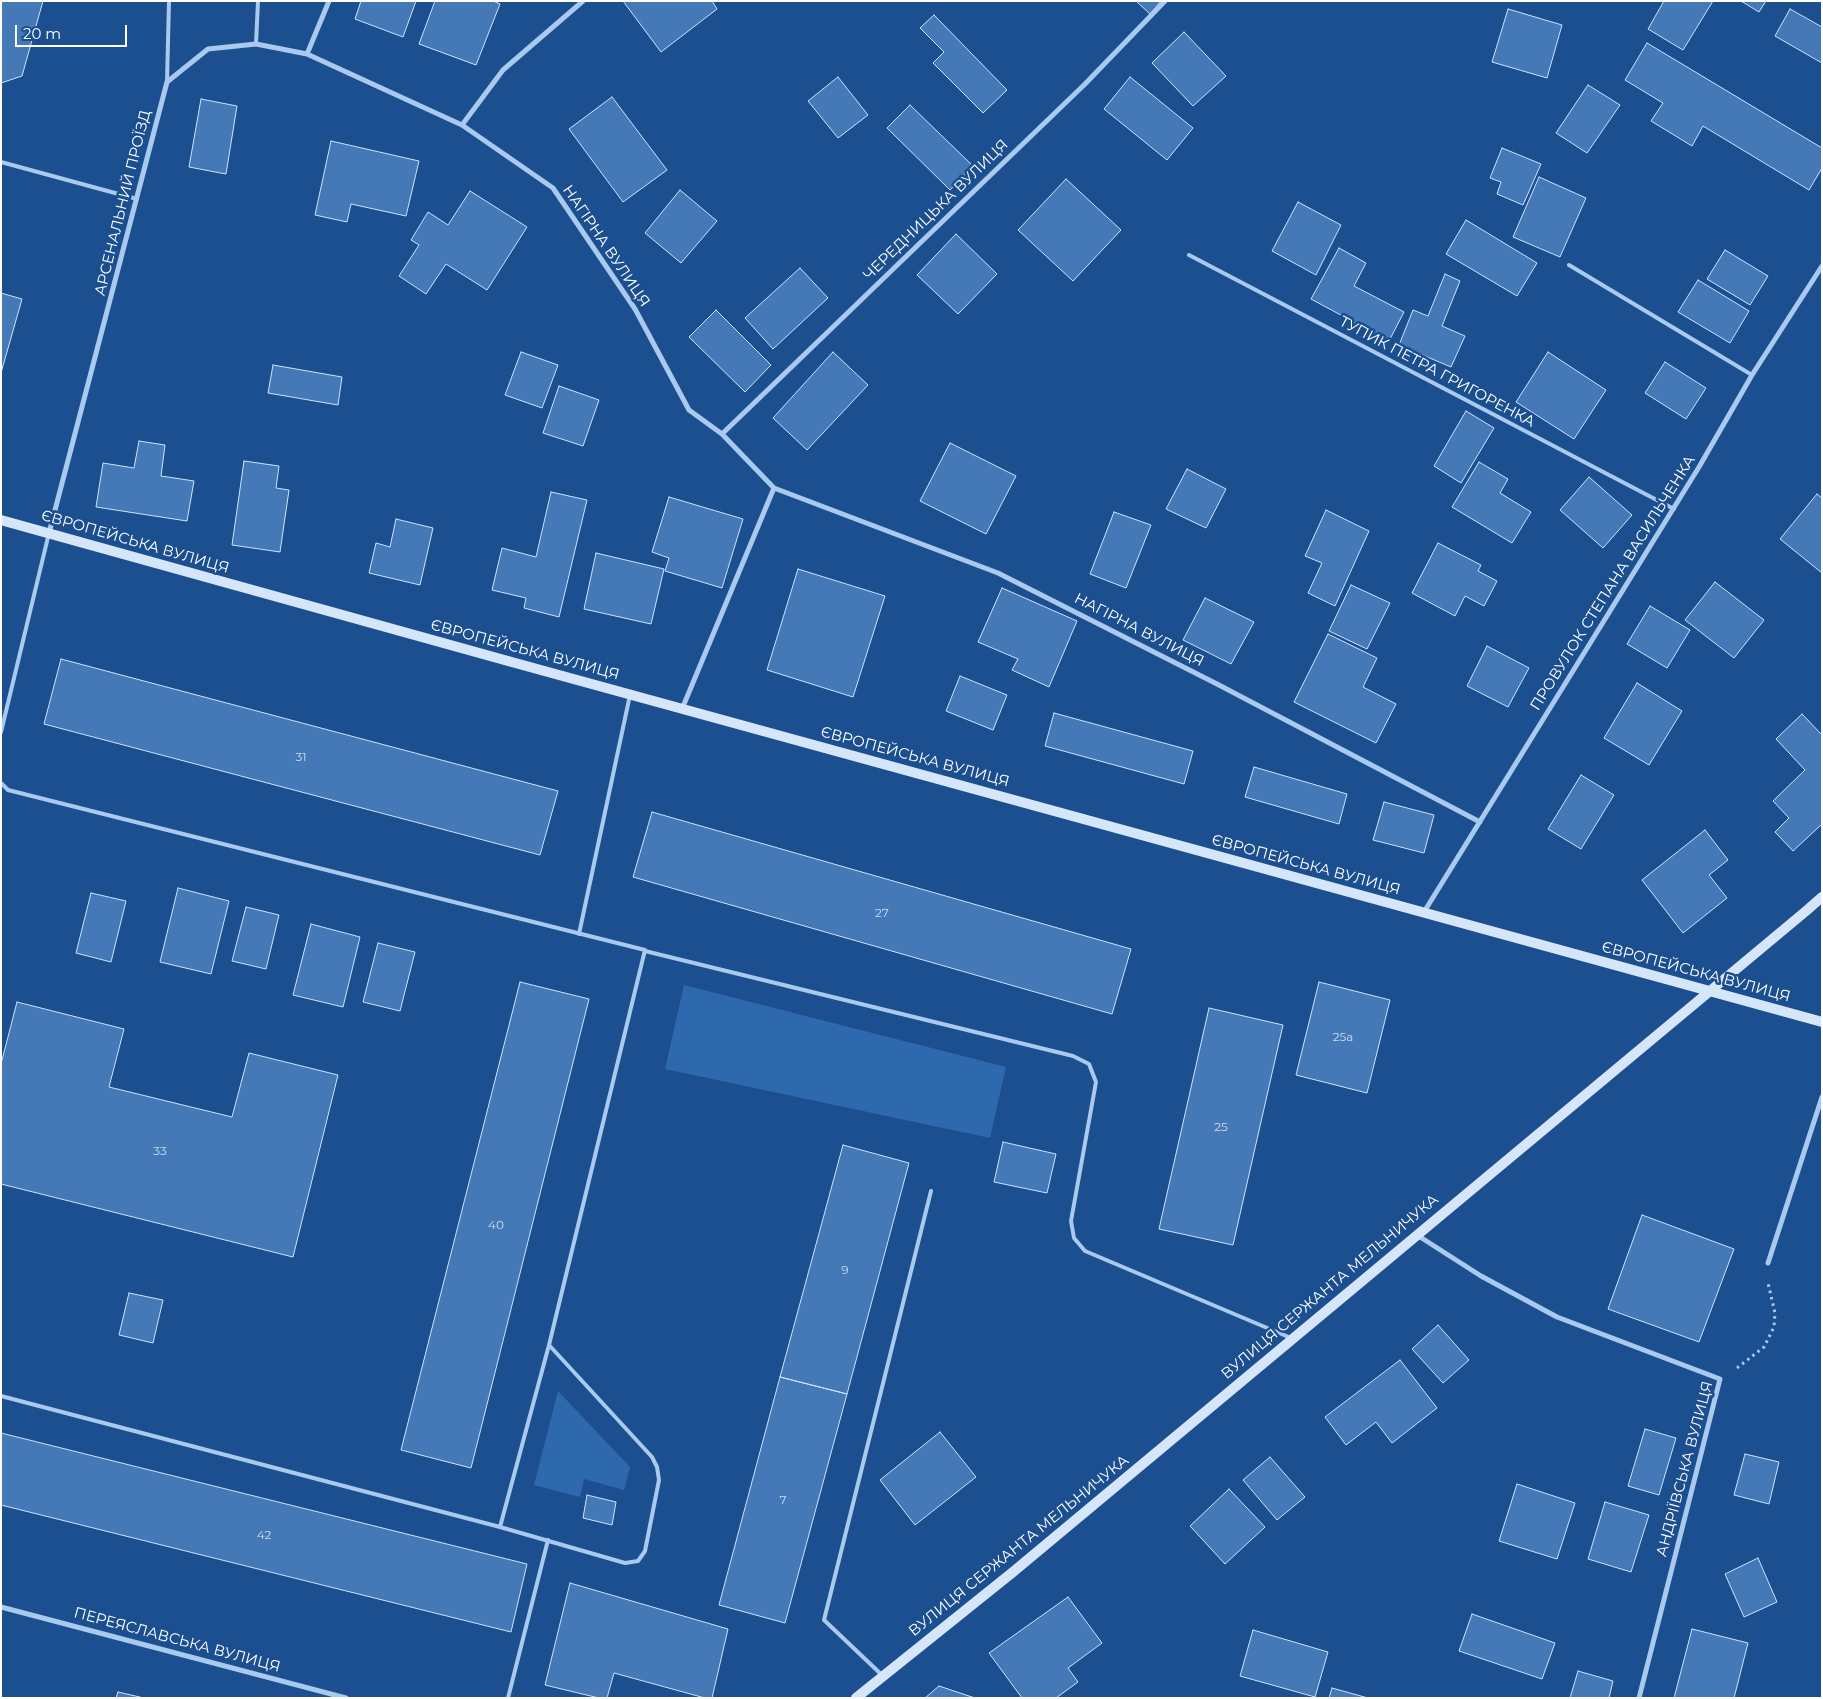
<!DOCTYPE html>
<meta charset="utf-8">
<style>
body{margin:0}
#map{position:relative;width:1823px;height:1699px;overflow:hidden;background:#1b4f8f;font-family:Montserrat,sans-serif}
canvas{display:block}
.frame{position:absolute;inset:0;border:2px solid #fff;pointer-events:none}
.scale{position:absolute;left:15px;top:25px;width:112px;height:22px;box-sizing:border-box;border:2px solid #fff;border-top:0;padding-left:6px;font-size:15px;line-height:18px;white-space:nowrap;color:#fff;-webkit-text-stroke:4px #1b4f8f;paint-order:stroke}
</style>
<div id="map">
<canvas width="1823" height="1699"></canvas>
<div class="frame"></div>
<div class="scale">20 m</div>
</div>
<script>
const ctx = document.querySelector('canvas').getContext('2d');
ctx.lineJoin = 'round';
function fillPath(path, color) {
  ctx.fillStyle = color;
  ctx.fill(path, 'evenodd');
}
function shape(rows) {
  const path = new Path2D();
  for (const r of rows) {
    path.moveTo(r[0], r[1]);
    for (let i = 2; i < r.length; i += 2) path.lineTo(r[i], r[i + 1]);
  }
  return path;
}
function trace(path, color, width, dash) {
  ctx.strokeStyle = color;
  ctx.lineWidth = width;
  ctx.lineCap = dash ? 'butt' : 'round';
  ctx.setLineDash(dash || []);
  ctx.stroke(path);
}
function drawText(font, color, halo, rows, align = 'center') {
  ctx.font = font + ' Montserrat,sans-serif';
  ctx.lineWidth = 5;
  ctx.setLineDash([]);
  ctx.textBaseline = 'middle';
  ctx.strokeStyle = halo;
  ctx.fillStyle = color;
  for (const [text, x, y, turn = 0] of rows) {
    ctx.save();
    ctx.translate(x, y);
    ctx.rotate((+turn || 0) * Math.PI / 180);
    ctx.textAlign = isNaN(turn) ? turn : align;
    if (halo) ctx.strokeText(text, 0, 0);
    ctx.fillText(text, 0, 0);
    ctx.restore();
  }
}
const green = shape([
 [684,985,1006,1067,990,1138,665,1069],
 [558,1391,630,1467,624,1490,584,1479,580,1497,534,1485]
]);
const building = shape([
 [1,1,43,1,22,76,1,83,1,1],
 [361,1,416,1,403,37,355,19,361,1],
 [435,1,493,1,500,4,476,65,419,44,435,1],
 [623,1,712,1,717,9,661,52,623,1],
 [1136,1,1161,1,1150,14,1136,1],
 [1664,1,1713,1,1683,50,1648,29,1664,1],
 [1741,1,1766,1,1759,12,1741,1],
 [1508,9,1562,25,1547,78,1492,62,1508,9],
 [1790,9,1822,27,1822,63,1775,36,1790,9],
 [934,15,1007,90,983,113,933,63,944,52,920,28,934,15],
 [1184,32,1226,76,1193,106,1152,63,1184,32],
 [1647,43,1822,148,1822,168,1809,190,1703,126,1692,146,1651,121,1663,103,1625,80,1647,43],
 [838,77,868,115,838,138,808,101,838,77],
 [1130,77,1193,128,1167,160,1104,109,1130,77],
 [1588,85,1620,105,1587,153,1556,133,1588,85],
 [612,97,667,170,623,202,569,129,612,97],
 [201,99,237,106,226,174,189,167,201,99],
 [910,105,973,166,950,190,887,128,910,105],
 [331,141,419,161,406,216,351,204,347,222,315,215,331,141],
 [1502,148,1541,164,1523,205,1497,194,1501,182,1490,178,1502,148],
 [1539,177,1586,198,1560,257,1513,237,1539,177],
 [1066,179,1121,230,1073,281,1018,230,1066,179],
 [680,190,717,221,681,263,645,233,680,190],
 [470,191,527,227,487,290,446,264,426,294,399,276,419,245,411,240,428,212,448,225,470,191],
 [1298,202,1341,225,1316,275,1272,251,1298,202],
 [1466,220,1537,263,1517,296,1446,254,1466,220],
 [956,234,997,274,958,314,917,275,956,234],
 [1339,248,1366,263,1354,286,1404,312,1389,341,1311,299,1339,248],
 [1725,250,1768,276,1750,305,1707,279,1725,250],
 [800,268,828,298,773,349,745,318,800,268],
 [1445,274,1460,281,1442,326,1465,336,1451,367,1399,345,1413,310,1428,316,1445,274],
 [1698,280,1749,311,1730,343,1678,312,1698,280],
 [1,293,22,299,1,373,1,293],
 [716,310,771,365,745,392,689,337,716,310],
 [521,352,558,365,542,408,505,395,521,352],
 [833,352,868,385,807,450,773,418,833,352],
 [1548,352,1606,390,1574,439,1516,402,1548,352],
 [1665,362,1706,388,1686,419,1645,393,1665,362],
 [273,365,342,377,338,405,268,393,273,365],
 [559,386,599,400,583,446,543,433,559,386],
 [1466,411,1494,428,1461,483,1434,466,1466,411],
 [139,441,165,445,161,476,194,481,187,521,96,507,103,463,134,468,139,441],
 [950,443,1016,476,986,534,920,501,950,443],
 [244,461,279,466,276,488,289,490,280,552,232,545,244,461],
 [1479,462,1508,479,1500,493,1531,512,1512,543,1452,507,1479,462],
 [1187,469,1226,489,1206,528,1166,509,1187,469],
 [1589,477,1632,515,1603,548,1560,510,1589,477],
 [551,492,587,500,559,617,524,608,526,598,492,590,502,548,536,557,551,492],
 [1817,494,1822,498,1822,573,1780,539,1817,494],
 [669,497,743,519,722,588,665,571,669,558,652,552,669,497],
 [1326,510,1369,531,1335,606,1308,593,1322,563,1305,556,1326,510],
 [1114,512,1151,525,1126,588,1090,574,1114,512],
 [396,519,433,528,420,585,369,573,376,543,390,547,396,519],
 [1438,543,1481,565,1478,571,1497,581,1484,606,1465,596,1455,616,1412,593,1438,543],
 [596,553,664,569,651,624,584,609,596,553],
 [798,569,885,596,853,697,767,670,798,569],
 [1715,582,1764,620,1734,658,1685,620,1715,582],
 [1351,585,1390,603,1367,649,1329,631,1351,585],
 [1002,588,1077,621,1049,687,1012,670,1018,659,978,642,1002,588],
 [1205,598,1254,622,1231,664,1183,640,1205,598],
 [1650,606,1690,630,1667,668,1627,644,1650,606],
 [1328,634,1377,658,1363,687,1396,704,1376,743,1294,702,1328,634],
 [1487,646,1529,668,1508,707,1467,686,1487,646],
 [61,659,558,791,540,855,44,724,61,659],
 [960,676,1007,695,993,730,946,711,960,676],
 [1637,683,1682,711,1649,765,1604,738,1637,683],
 [1054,713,1193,751,1184,784,1045,746,1054,713],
 [1802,714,1822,735,1822,824,1793,851,1775,832,1789,818,1773,801,1805,770,1776,739,1802,714],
 [1254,767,1347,794,1339,824,1245,797,1254,767],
 [1581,775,1614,795,1581,849,1548,829,1581,775],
 [1384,802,1434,815,1424,853,1373,840,1384,802],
 [652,812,1131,949,1112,1014,633,877,652,812],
 [1705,830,1728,860,1709,875,1727,898,1683,933,1642,880,1705,830],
 [178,888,229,901,211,974,160,962,178,888],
 [91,893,126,901,111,962,76,953,91,893],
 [246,907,279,915,266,969,232,961,246,907],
 [311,924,360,937,343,1007,293,995,311,924],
 [378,943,415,952,400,1011,363,1002,378,943],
 [520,982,589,999,471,1468,401,1450,520,982],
 [1319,982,1390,1000,1367,1093,1296,1075,1319,982],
 [17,1002,124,1029,109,1087,232,1117,249,1053,338,1075,293,1257,1,1184,1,1064,17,1002],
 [1209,1008,1283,1025,1233,1245,1159,1229,1209,1008],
 [1003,1142,1056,1154,1047,1193,994,1182,1003,1142],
 [843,1145,909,1163,847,1394,780,1377,843,1145],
 [1642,1215,1734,1249,1699,1342,1608,1309,1642,1215],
 [129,1293,163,1300,153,1343,119,1335,129,1293],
 [1438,1325,1469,1360,1443,1383,1412,1349,1438,1325],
 [1400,1360,1437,1408,1392,1443,1376,1422,1346,1445,1325,1417,1400,1360],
 [780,1377,847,1394,785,1623,719,1605,780,1377],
 [1645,1429,1676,1438,1659,1495,1628,1486,1645,1429],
 [940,1432,976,1477,915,1525,880,1480,940,1432],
 [1,1433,527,1564,511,1632,1,1505,1,1433],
 [1745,1454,1779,1462,1769,1504,1734,1495,1745,1454],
 [1270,1457,1305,1497,1277,1520,1243,1480,1270,1457],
 [1517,1484,1575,1503,1557,1559,1499,1541,1517,1484],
 [1229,1489,1265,1527,1225,1564,1190,1526,1229,1489],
 [587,1495,616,1502,612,1525,583,1518,587,1495],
 [1605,1502,1649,1515,1631,1572,1588,1559,1605,1502],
 [1758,1558,1777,1602,1744,1617,1725,1574,1758,1558],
 [570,1583,728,1629,712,1698,705,1698,614,1673,607,1698,599,1698,545,1685,570,1583],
 [1068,1597,1102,1643,1068,1668,1078,1682,1056,1698,1022,1698,989,1653,1068,1597],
 [1472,1614,1555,1643,1542,1679,1459,1651,1472,1614],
 [1692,1629,1748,1643,1734,1698,1674,1698,1692,1629],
 [1253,1630,1328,1652,1315,1697,1240,1676,1253,1630],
 [1578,1671,1613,1681,1609,1698,1570,1698,1578,1671],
 [939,1686,975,1698,925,1698,939,1686],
 [1332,1688,1368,1698,1329,1698,1332,1688],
 [118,1692,144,1698,116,1698,118,1692]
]);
const path = shape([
 [1737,1368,1764,1347,1774,1327,1775,1313,1768,1283]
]);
const lane = shape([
 [256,44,258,1],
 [167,82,169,1],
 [1,162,137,199],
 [1189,255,1674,509],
 [1569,265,1752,375],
 [1,732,49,533],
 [1,783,8,790,645,950,549,1345,500,1527,1,1396],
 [579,934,630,695],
 [645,951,1073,1056,1089,1064,1096,1082,1071,1221,1074,1238,1085,1251,1291,1338],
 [500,1527,625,1563,638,1561,645,1551,659,1480,657,1467,652,1457,549,1345],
 [883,1676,824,1620,931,1191],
 [508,1698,548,1540]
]);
const street = shape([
 [307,54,329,1],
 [462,125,503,70,583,1],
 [722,434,1085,84,1165,1],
 [774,488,998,573,1217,684,1480,822],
 [49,533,167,82,208,49,256,44,307,54,462,125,553,188,635,309,689,410,722,434,774,488,682,709],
 [1424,912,1699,467,1752,375,1822,266],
 [1417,1235,1481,1276,1557,1317,1720,1379,1639,1698],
 [1768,1263,1822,1097],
 [1,1607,346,1698]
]);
const secondary = shape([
 [1,520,508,661,1822,1022],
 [856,1698,1013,1572,1806,911,1822,897]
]);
const numberNames = [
 ["31",301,757],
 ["27",882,913],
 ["25а",1343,1037],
 ["25",1221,1127],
 ["33",160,1151],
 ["40",496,1225],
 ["9",845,1270],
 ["7",783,1500],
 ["42",264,1535]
];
const streetNames = [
 ["АРСЕНАЛЬНИЙ ПРОЇЗД",123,203,-76],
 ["ЧЕРЕДНИЦЬКА ВУЛИЦЯ",936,210,-44],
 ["НАГІРНА ВУЛИЦЯ",606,246,56],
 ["ТУПИК ПЕТРА ГРИГОРЕНКА",1437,372,28],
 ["ЄВРОПЕЙСЬКА ВУЛИЦЯ",135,542,16],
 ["ПРОВУЛОК СТЕПАНА ВАСИЛЬЧЕНКА",1613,583,-58],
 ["НАГІРНА ВУЛИЦЯ",1139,630,27],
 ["ЄВРОПЕЙСЬКА ВУЛИЦЯ",525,650,15],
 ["ЄВРОПЕЙСЬКА ВУЛИЦЯ",915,757,15],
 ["ЄВРОПЕЙСЬКА ВУЛИЦЯ",1306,865,15],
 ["ЄВРОПЕЙСЬКА ВУЛИЦЯ",1696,972,15],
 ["ВУЛИЦЯ СЕРЖАНТА МЕЛЬНИЧУКА",1330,1287,-40],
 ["АНДРІЇВСЬКА ВУЛИЦЯ",1685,1469,-75],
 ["ВУЛИЦЯ СЕРЖАНТА МЕЛЬНИЧУКА",1019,1546,-39],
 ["ПЕРЕЯСЛАВСЬКА ВУЛИЦЯ",177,1640,15]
];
fillPath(green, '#2e69ad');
fillPath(building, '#4478b7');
trace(building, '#cfe3fa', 1);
trace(path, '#a9c9ee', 3, [2.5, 4]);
trace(lane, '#a9c9ee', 4);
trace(street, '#a9c9ee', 5);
trace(secondary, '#d6e6fa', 10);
drawText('12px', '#d0dded', null, numberNames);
drawText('15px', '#fff', '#1b4f8f', streetNames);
</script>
